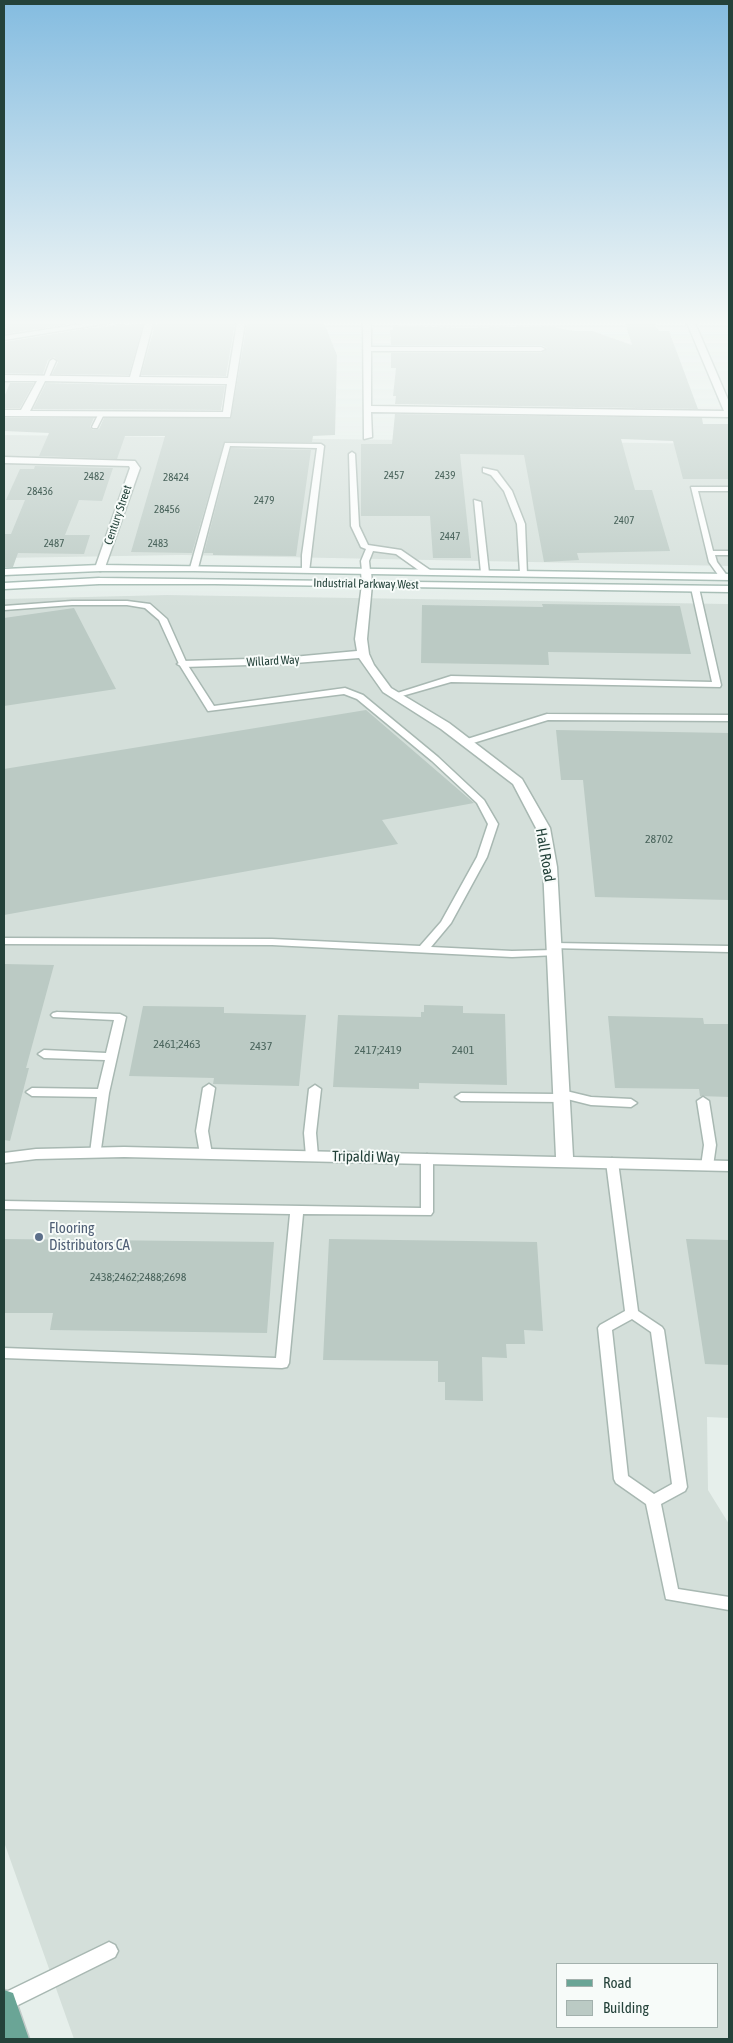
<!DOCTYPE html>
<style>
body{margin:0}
#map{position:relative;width:733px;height:2043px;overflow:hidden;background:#e6efeb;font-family:"Asap Condensed",sans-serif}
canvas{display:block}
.frame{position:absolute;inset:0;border:5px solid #24423a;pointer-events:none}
.legend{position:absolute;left:556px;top:1963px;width:162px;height:65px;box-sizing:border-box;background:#f7fbf9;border:1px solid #a3b1ad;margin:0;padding:6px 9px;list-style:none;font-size:15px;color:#24423a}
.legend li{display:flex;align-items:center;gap:10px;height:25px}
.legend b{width:25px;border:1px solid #a3b1ad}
</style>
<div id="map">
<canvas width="733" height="2043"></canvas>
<div class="frame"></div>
<ul class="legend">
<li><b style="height:6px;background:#6aa596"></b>Road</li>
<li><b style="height:14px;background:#bbcac4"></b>Building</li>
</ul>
</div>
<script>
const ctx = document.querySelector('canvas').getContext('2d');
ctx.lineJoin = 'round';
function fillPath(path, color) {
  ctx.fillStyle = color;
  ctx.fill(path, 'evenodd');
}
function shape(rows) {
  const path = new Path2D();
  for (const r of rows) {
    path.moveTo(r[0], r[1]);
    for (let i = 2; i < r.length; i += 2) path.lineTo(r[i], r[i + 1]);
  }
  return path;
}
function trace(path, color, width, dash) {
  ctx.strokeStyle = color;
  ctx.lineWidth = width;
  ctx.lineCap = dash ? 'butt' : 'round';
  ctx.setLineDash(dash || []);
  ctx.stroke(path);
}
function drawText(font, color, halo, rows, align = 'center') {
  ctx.font = font + ' "Asap Condensed",sans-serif';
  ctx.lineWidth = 4;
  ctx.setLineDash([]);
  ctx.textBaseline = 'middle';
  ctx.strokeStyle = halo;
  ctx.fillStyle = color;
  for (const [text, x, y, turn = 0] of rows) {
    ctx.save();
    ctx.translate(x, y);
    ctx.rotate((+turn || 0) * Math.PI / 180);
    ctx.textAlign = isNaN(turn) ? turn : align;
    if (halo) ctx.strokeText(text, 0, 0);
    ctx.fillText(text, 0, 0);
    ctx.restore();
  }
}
const built = shape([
 [4,435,729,444,729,566,181,555,4,558],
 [167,595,729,604,729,1418,707,1417,708,1490,729,1524,729,2039,74,2039,4,1842,4,599],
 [557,1964,717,1964,717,2027,557,2027]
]);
const building = shape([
 [4,323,77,323,4,334,4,328,9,327],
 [160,323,235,323,226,376,141,375,155,325],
 [247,323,324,323,337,355,335,435,313,436,312,442,224,442,192,553,131,552,165,436,125,436,117,459,39,456,49,433,4,431,4,418,94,418,90,427,93,430,99,429,104,418,231,418],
 [625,323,654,323,659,331,669,331,698,409,395,404,396,396,393,396,396,368,391,368,391,353,541,353,547,348,541,345,391,345,390,330,393,330,393,325,460,328,549,326,574,331,592,331,632,345],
 [116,324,143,325,129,375,52,374,58,362,54,357,48,360,43,374,4,373,4,342,84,329,115,326],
 [10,383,34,383,20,408,4,408,4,397],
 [46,383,134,385,225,386,221,410,33,409],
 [395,414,702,418,703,424,729,424,729,479,683,479,673,441,621,439,635,490,652,490,670,551,577,553,579,560,544,562,524,455,460,454,471,558,433,558,430,516,361,516,361,444,392,444],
 [231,448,311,450,296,556,213,555,213,553,204,553],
 [35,466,113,468,102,501,79,500,65,535,90,535,84,554,18,553,13,567,4,567,4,534,11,534,25,500,6,500,20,469,34,469],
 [542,604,680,606,691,654,548,652,549,665,421,663,422,605,543,607],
 [74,608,116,689,4,706,4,618],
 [366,710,474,803,382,820,398,844,4,915,4,769],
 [556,730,729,733,729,900,595,897,583,780,561,780],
 [4,964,54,965,26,1068,29,1068,10,1141,4,1140],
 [424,1005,463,1006,463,1013,505,1014,507,1085,419,1083,419,1089,333,1087,338,1015,421,1017,421,1012,424,1012],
 [143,1006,224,1007,224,1013,306,1015,299,1086,213,1084,214,1078,129,1076],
 [608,1016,703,1018,704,1024,729,1024,729,1097,700,1096,699,1089,615,1088],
 [4,1239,274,1242,267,1333,50,1330,53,1313,4,1313],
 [329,1239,537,1242,543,1331,524,1330,525,1344,506,1344,507,1358,482,1357,483,1401,445,1400,445,1382,438,1382,438,1361,323,1360],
 [686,1239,729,1240,729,1365,705,1364]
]);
const lane = shape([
 [53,359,56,361,48,379,43,380,50,361,53,359],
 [99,413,104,414,97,428,93,428,92,427,99,413],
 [225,443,321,444,324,446,309,572,302,570,302,555,317,448,230,446,198,568,194,570,190,568,225,443],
 [352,452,355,454,359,526,368,545,401,550,430,570,430,574,424,574,396,554,373,551,369,561,370,571,366,573,362,571,361,561,366,549,361,547,351,526,349,454,352,452],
 [483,468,497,471,512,491,525,524,527,575,520,573,517,524,504,491,491,475,483,472,483,468],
 [691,487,729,487,729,491,698,491,713,551,729,551,729,555,715,555,717,562,728,577,727,579,721,579,709,562,691,487],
 [474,500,481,502,489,573,485,575,481,573,474,500],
 [692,586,699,588,721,685,720,687,451,682,395,698,391,695,451,676,712,682,691,588,692,586],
 [72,601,127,601,150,604,167,619,187,664,214,706,345,688,363,695,438,757,484,800,498,824,487,857,451,923,431,947,512,951,554,950,559,953,558,955,512,957,272,945,4,944,4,938,272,939,420,946,441,922,477,857,488,824,477,803,432,761,357,699,344,694,208,711,179,664,159,620,145,608,127,605,72,605,4,610,4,606,72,601],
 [547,714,729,715,729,721,548,720,470,744,464,744,462,742,464,740,547,714],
 [554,943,729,946,729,952,550,948,549,946,550,944,554,943],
 [57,1012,120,1014,126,1017,109,1093,100,1156,96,1157,90,1153,97,1097,32,1096,26,1092,32,1088,98,1089,105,1060,44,1058,38,1054,44,1050,106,1053,114,1020,53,1017,51,1015,53,1013,57,1012],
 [209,1084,215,1088,208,1131,212,1154,206,1158,200,1154,196,1131,203,1088,209,1084],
 [315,1085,321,1089,316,1133,318,1156,312,1160,306,1156,304,1133,309,1089,315,1085],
 [562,1090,591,1097,631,1099,637,1103,631,1107,591,1105,567,1099,562,1102,461,1101,455,1097,461,1093,556,1094,558,1091,562,1090],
 [703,1097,709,1101,716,1145,713,1166,711,1169,707,1170,703,1169,701,1166,704,1145,697,1101,703,1097],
 [427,1154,433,1158,433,1212,431,1215,303,1214,289,1363,287,1367,282,1368,4,1358,4,1348,276,1358,290,1214,4,1209,4,1201,421,1208,421,1158,427,1154],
 [612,1158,618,1162,638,1311,662,1327,664,1330,687,1487,685,1491,661,1504,678,1589,729,1597,729,1610,666,1599,646,1504,616,1483,614,1479,598,1328,600,1325,625,1311,606,1162,612,1158],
 [632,1319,651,1332,672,1484,654,1494,628,1476,612,1330,632,1319],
 [109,1942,115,1945,118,1951,115,1957,4,2012,4,1993,109,1942]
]);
const street = shape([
 [89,323,108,323,4,340,4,336,89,323],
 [145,323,153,323,139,377,228,378,237,323,245,323,230,417,4,416,4,410,21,410,37,381,4,381,4,375,130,377,145,323],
 [45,381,134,383,227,384,223,412,30,411,45,381],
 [363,323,371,323,371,347,541,347,545,349,541,351,371,351,371,406,724,411,687,323,695,323,729,402,729,417,371,412,372,437,364,439,363,323],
 [4,457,135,461,140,468,104,570,100,571,95,568,130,468,129,466,4,463,4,457],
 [366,568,371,571,372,584,367,639,369,654,374,665,391,688,449,723,522,779,550,828,557,867,573,1157,729,1161,729,1171,124,1157,36,1159,4,1163,4,1153,36,1149,124,1147,556,1157,543,867,536,828,513,784,441,729,383,692,359,658,282,664,183,667,177,664,183,661,282,658,357,651,355,639,362,584,361,571,366,568]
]);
const secondary = shape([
 [100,565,729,574,729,580,194,571,100,571,4,575,4,569,100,565],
 [99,578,729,586,729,592,215,584,99,584,4,589,4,583,99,578]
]);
const primary = shape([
 [4,1990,13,1993,29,2039,5,2039,4,1990]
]);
const markers = [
 [39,1237,5,"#5c6f8a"]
];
const farNumbernames = [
 ["2457",394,476],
 ["2439",445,476],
 ["2482",94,477],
 ["28424",176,478],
 ["28436",40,492],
 ["2479",264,501],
 ["28456",167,510],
 ["2407",624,521],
 ["2447",450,537],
 ["2487",54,544],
 ["2483",158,544]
];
const farStreetnames = [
 ["Century Street",118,515,-71],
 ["Industrial Parkway West",366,584,1],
 ["Willard Way",273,661,-3]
];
const numberNames = [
 ["28702",659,839],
 ["2461;2463",177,1044],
 ["2437",261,1046],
 ["2417;2419",378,1050],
 ["2401",463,1050],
 ["2438;2462;2488;2698",138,1277]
];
const streetNames = [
 ["Hall Road",545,855,80],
 ["Tripaldi Way",366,1157,1]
];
const serviceNames = [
 ["Flooring",49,1228],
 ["Distributors CA",49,1245]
];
fillPath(built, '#d4dfda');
fillPath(building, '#bbcac4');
trace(lane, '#a8b8b2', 3);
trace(street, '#a8b8b2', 3);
trace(secondary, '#a4bbb3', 3);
trace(primary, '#c2cac8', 3);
fillPath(lane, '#fff');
fillPath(street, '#fff');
fillPath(secondary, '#fff');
fillPath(primary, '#6aa596');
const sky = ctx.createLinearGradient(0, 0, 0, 609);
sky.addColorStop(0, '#84bce0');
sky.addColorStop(0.53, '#f4f8f6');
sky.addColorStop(1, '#f4f8f600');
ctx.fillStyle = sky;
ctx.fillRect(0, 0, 733, 609);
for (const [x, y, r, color] of markers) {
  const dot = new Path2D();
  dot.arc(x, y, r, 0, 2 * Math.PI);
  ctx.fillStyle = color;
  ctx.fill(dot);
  trace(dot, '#f7fbf9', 2);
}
drawText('11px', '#4a645c', null, farNumbernames);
drawText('12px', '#24423a', '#f7fbf9', farStreetnames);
drawText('12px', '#4a645c', null, numberNames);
drawText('15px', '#24423a', '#f7fbf9', streetNames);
drawText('15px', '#4e5e75', '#f7fbf9', serviceNames, 'left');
</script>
